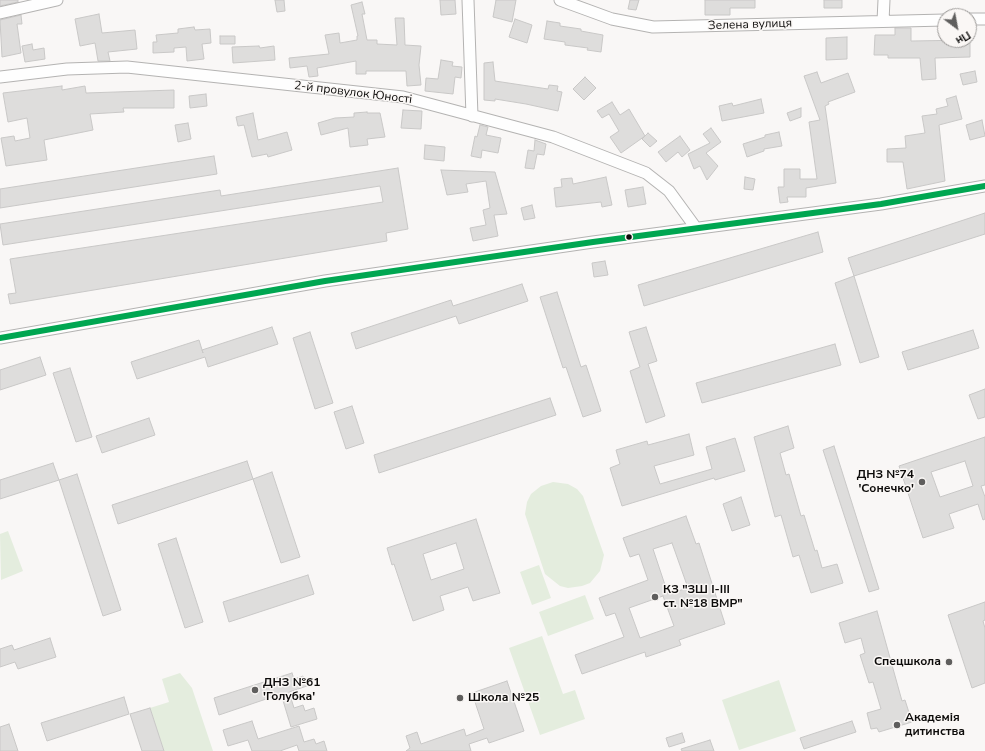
<!DOCTYPE html>
<meta charset="utf-8">
<style>
body{margin:0}
#map{position:relative;width:985px;height:751px;overflow:hidden;background:#f9f7f6;font-family:"Nunito Sans",sans-serif}
canvas{display:block}
.north{position:absolute;left:937px;top:8px;width:40px;height:40px;box-sizing:border-box;background:#faf7f5;border:1px solid #9b9997;border-radius:50%;rotate:148deg;font-size:11px;font-weight:700;line-height:16px;text-align:center;color:#0c0b0a}
.north::after{content:'';display:block;margin:auto;width:14px;height:18px;background:#5f5e5d;clip-path:polygon(50% 0,100% 100%,50% 72%,0 100%)}
</style>
<div id="map">
<canvas width="985" height="751"></canvas>
<div class="north">Пн</div>
</div>
<script>
const ctx = document.querySelector('canvas').getContext('2d');
ctx.lineJoin = 'round';
function fillPath(path, color) {
  ctx.fillStyle = color;
  ctx.fill(path, 'evenodd');
}
function shape(rows) {
  const path = new Path2D();
  for (const r of rows) {
    path.moveTo(r[0], r[1]);
    for (let i = 2; i < r.length; i += 2) path.lineTo(r[i], r[i + 1]);
  }
  return path;
}
function trace(path, color, width, dash) {
  ctx.strokeStyle = color;
  ctx.lineWidth = width;
  ctx.lineCap = dash ? 'butt' : 'round';
  ctx.setLineDash(dash || []);
  ctx.stroke(path);
}
function drawText(font, color, halo, rows, align = 'center') {
  ctx.font = font + ' "Nunito Sans",sans-serif';
  ctx.lineWidth = 3;
  ctx.setLineDash([]);
  ctx.textBaseline = 'middle';
  ctx.strokeStyle = halo;
  ctx.fillStyle = color;
  for (const [text, x, y, turn = 0] of rows) {
    ctx.save();
    ctx.translate(x, y);
    ctx.rotate((+turn || 0) * Math.PI / 180);
    ctx.textAlign = isNaN(turn) ? turn : align;
    if (halo) ctx.strokeText(text, 0, 0);
    ctx.fillText(text, 0, 0);
    ctx.restore();
  }
}
const green = shape([
 [553,482,568,484,577,489,583,496,604,555,600,571,590,583,582,586,568,588,560,586,545,574,525,514,527,502,531,494,541,486],
 [8,531,23,571,1,580,0,534],
 [539,565,551,598,532,605,520,572],
 [585,595,594,619,548,636,539,612],
 [542,636,563,694,575,690,585,719,540,735,509,648],
 [180,673,192,688,213,751,164,751,150,708,169,702,162,679],
 [779,680,796,731,739,750,722,700]
]);
const building = shape([
 [0,0,18,0,18,2,0,6,0,0],
 [275,0,284,0,285,11,277,12,275,0],
 [440,0,455,0,456,14,441,15,440,0],
 [496,0,516,0,512,22,493,17,496,0],
 [630,0,639,0,636,10,628,9,630,0],
 [705,0,755,0,755,8,730,8,730,15,705,15,705,0],
 [824,0,842,0,842,8,824,8,824,0],
 [362,2,365,14,362,14,367,40,377,40,377,44,397,45,395,18,404,18,405,45,421,46,419,65,421,85,407,86,406,71,366,71,366,74,356,74,356,61,317,68,318,76,309,77,307,66,290,68,289,58,329,54,325,35,339,33,340,43,357,40,357,36,358,36,351,5,362,2],
 [99,14,102,33,135,30,137,49,108,52,110,61,98,61,95,43,80,46,75,19,99,14],
 [21,15,22,24,17,24,21,53,2,57,0,20,21,15],
 [515,19,532,25,527,43,509,37,515,19],
 [547,21,560,23,560,26,581,29,581,31,603,35,601,52,587,50,588,48,565,45,565,42,544,39,547,21],
 [194,27,195,30,210,29,211,43,202,44,204,59,187,61,186,47,174,48,174,52,153,53,153,42,157,42,156,35,178,33,178,29,194,27],
 [895,28,911,28,911,41,970,40,970,57,935,58,936,79,922,80,920,58,888,58,888,55,874,55,875,35,895,35,895,28],
 [220,36,235,36,235,44,220,44,220,36],
 [847,37,847,59,826,60,826,38,847,37],
 [32,44,33,50,44,48,45,59,25,62,22,46,32,44],
 [259,46,260,48,274,46,275,60,233,63,232,47,259,46],
 [441,60,453,62,452,66,462,67,461,78,455,77,453,94,425,91,426,78,438,79,441,60],
 [493,62,495,81,548,89,549,85,558,86,557,91,562,92,558,111,526,104,495,99,495,101,484,100,484,63,493,62],
 [975,71,977,82,963,85,960,74,975,71],
 [817,72,821,83,848,73,855,92,828,102,829,104,825,106,836,183,806,188,806,197,787,197,788,202,780,203,778,187,784,187,784,169,800,169,800,179,817,179,809,122,820,120,804,76,817,72],
 [585,77,596,88,584,100,573,89,585,77],
 [62,86,62,90,85,86,86,93,174,90,174,108,123,108,124,112,90,114,93,130,44,140,47,160,6,166,1,138,14,136,15,141,30,138,27,118,8,122,3,93,62,86],
 [206,94,207,106,190,108,189,96,206,94],
 [956,96,962,119,939,125,945,181,907,189,903,162,887,162,887,149,906,148,905,136,925,133,922,116,937,114,936,109,948,106,946,99,956,96],
 [761,99,764,113,722,121,719,106,732,103,733,106,761,99],
 [612,102,620,115,629,109,645,136,621,153,610,137,619,131,609,114,602,118,597,111,612,102],
 [801,108,801,117,790,121,787,113,801,108],
 [403,110,422,111,421,129,401,128,403,110],
 [367,112,367,113,380,113,385,137,367,139,368,145,350,147,348,128,321,135,318,123,335,118,354,117,354,113,367,112],
 [253,113,258,140,287,132,292,150,268,157,267,154,252,157,244,125,238,126,236,117,253,113],
 [982,120,985,136,970,140,966,125,982,120],
 [188,123,191,139,178,142,175,125,188,123],
 [480,125,488,127,486,135,501,138,498,153,482,150,481,158,471,156,475,136,477,137,480,125],
 [711,128,721,142,706,153,718,166,707,180,700,166,694,169,688,154,710,143,703,134,711,128],
 [779,132,782,146,764,149,764,151,747,157,743,144,765,137,765,135,779,132],
 [648,133,657,141,650,147,642,139,648,133],
 [680,136,690,150,682,157,678,152,666,162,658,152,680,136],
 [535,140,546,144,544,155,537,154,534,169,525,168,528,150,534,151,535,140],
 [425,145,445,147,444,161,424,159,425,145],
 [214,156,217,174,0,208,0,189,214,156],
 [398,168,408,229,386,233,387,241,10,304,8,294,16,293,10,259,383,202,380,186,3,245,0,224,220,190,221,196,398,168],
 [441,170,495,172,507,214,494,215,498,236,473,241,470,228,486,225,483,210,490,208,486,181,466,184,468,192,447,195,441,170],
 [606,177,612,205,602,207,601,202,556,207,554,188,562,187,561,179,572,178,573,184,606,177],
 [745,177,755,179,753,190,744,189,745,177],
 [643,187,646,204,628,207,625,190,643,187],
 [532,205,535,218,524,220,521,208,532,205],
 [985,213,985,234,854,276,848,258,985,213],
 [818,232,823,252,644,306,638,285,818,232],
 [605,261,608,275,594,277,592,263,605,261],
 [854,276,879,357,860,363,835,283,854,276],
 [522,284,528,301,459,324,456,316,356,349,351,333,451,300,453,306,522,284],
 [557,292,581,367,586,365,601,411,583,417,566,367,563,368,540,297,557,292],
 [272,327,278,344,208,367,205,357,137,379,131,362,199,340,203,353,202,350,272,327],
 [646,327,657,361,648,364,665,416,646,423,630,371,640,367,629,332,646,327],
 [973,330,979,348,908,370,902,352,973,330],
 [310,332,333,403,315,409,293,338,310,332],
 [835,344,841,365,702,403,696,383,835,344],
 [40,357,46,375,0,390,0,370,40,357],
 [70,368,92,437,76,442,53,373,70,368],
 [985,389,985,417,978,419,969,395,985,389],
 [550,398,556,415,379,473,374,455,550,398],
 [352,406,364,443,346,449,334,412,352,406],
 [149,418,155,435,102,453,96,436,149,418],
 [788,426,794,448,780,453,786,475,789,474,801,516,804,515,815,551,817,550,822,568,837,564,843,583,811,593,799,555,793,557,781,515,775,517,754,437,788,426],
 [689,434,694,455,654,466,660,484,712,469,706,447,735,438,745,471,715,480,714,478,622,506,610,468,620,464,616,450,647,441,648,445,689,434],
 [985,437,985,485,981,486,985,497,985,519,983,520,978,504,949,514,954,528,923,538,899,466,985,437],
 [965,461,973,486,940,497,931,472,965,461],
 [834,446,879,589,869,592,823,450,834,446],
 [247,461,253,479,118,524,112,505,247,461],
 [53,463,59,480,0,499,0,480,53,463],
 [272,472,300,557,281,563,253,479,272,472],
 [77,474,121,610,103,616,59,480,77,474],
 [741,497,750,525,732,531,723,504,741,497],
 [686,516,696,544,699,543,725,624,679,640,681,645,646,657,645,652,582,674,575,655,624,637,615,613,606,616,599,598,648,580,639,554,630,557,623,538,686,516],
 [672,543,688,588,668,594,653,549,672,543],
 [663,596,674,626,640,638,629,608,663,596],
 [476,519,500,593,473,601,468,587,440,596,444,610,413,621,394,564,392,565,387,548,476,519],
 [456,543,464,569,431,580,423,554,456,543],
 [176,538,203,622,185,628,158,544,176,538],
 [308,575,314,594,229,622,223,602,308,575],
 [985,602,985,620,983,621,985,628,985,683,972,688,948,615,985,602],
 [877,611,902,701,905,700,912,722,879,732,877,728,871,729,867,713,881,709,873,682,869,683,860,655,865,653,861,638,845,643,839,623,877,611],
 [50,638,56,657,18,669,15,662,0,667,0,649,12,645,14,650,50,638],
 [292,673,294,679,303,676,307,686,289,692,294,708,303,705,305,711,314,708,317,719,291,727,281,694,219,715,214,698,292,673],
 [507,681,524,731,489,743,487,738,469,744,471,751,406,751,410,748,406,736,417,732,421,744,464,729,466,736,484,729,472,693,507,681],
 [124,697,129,714,47,741,41,723,124,697],
 [150,708,164,751,142,751,130,714,150,708],
 [252,721,258,739,299,726,304,742,314,739,316,744,324,741,327,751,299,751,297,745,280,751,252,751,248,740,228,746,223,730,252,721],
 [852,721,856,732,804,749,800,738,852,721],
 [9,724,18,751,0,751,0,727,9,724],
 [682,733,685,742,669,747,666,738,682,733],
 [710,740,714,751,682,751,681,749,710,740]
]);
const minor = shape([
 [468,0,472,116],
 [560,0,612,19,653,27,945,20],
 [0,13,57,0],
 [969,19,985,19],
 [883,21,884,0],
 [0,77,67,69,127,67,403,97,553,137,646,173,669,191,696,228],
 [0,338,325,281,593,242,881,204,985,186]
]);
const bus1 = shape([
 [0,338,325,281,593,242,881,204,985,186]
]);
const markers = [
 [629,237,3.5,"#0c0b0a"],
 [922,482,4,"#5f5e5d"],
 [655,597,4,"#5f5e5d"],
 [949,662,4,"#5f5e5d"],
 [255,690,4,"#5f5e5d"],
 [460,698,4,"#5f5e5d"],
 [897,725,4,"#5f5e5d"]
];
const streetNames = [
 ["Зелена вулиця",750,25,-2],
 ["2-й провулок Юності",353,93,7]
];
const poiNames = [
 ["ДНЗ №74",914,475,"right"],
 ["'Сонечко'",914,489,"right"],
 ["КЗ \"ЗШ І-ІІІ",663,590],
 ["ст. №18 ВМР\"",663,604],
 ["Спецшкола",941,662,"right"],
 ["ДНЗ №61",263,683],
 ["'Голубка'",263,697],
 ["Школа №25",468,698],
 ["Академія",905,718],
 ["дитинства",905,732]
];
fillPath(green, '#e4edde');
fillPath(building, '#dedddc');
trace(building, '#c9c8c7', 1);
trace(minor, '#b4b3b2', 13);
trace(minor, '#fefefe', 11);
trace(bus1, '#00a651', 6);
for (const [x, y, r, color] of markers) {
  const dot = new Path2D();
  dot.arc(x, y, r, 0, 2 * Math.PI);
  ctx.fillStyle = color;
  ctx.fill(dot);
  trace(dot, '#faf7f5', 1.5);
}
drawText('12px', '#0c0b0a', '#faf7f5', streetNames);
drawText('bold 12px', '#0c0b0a', '#faf7f5', poiNames, 'left');
</script>
